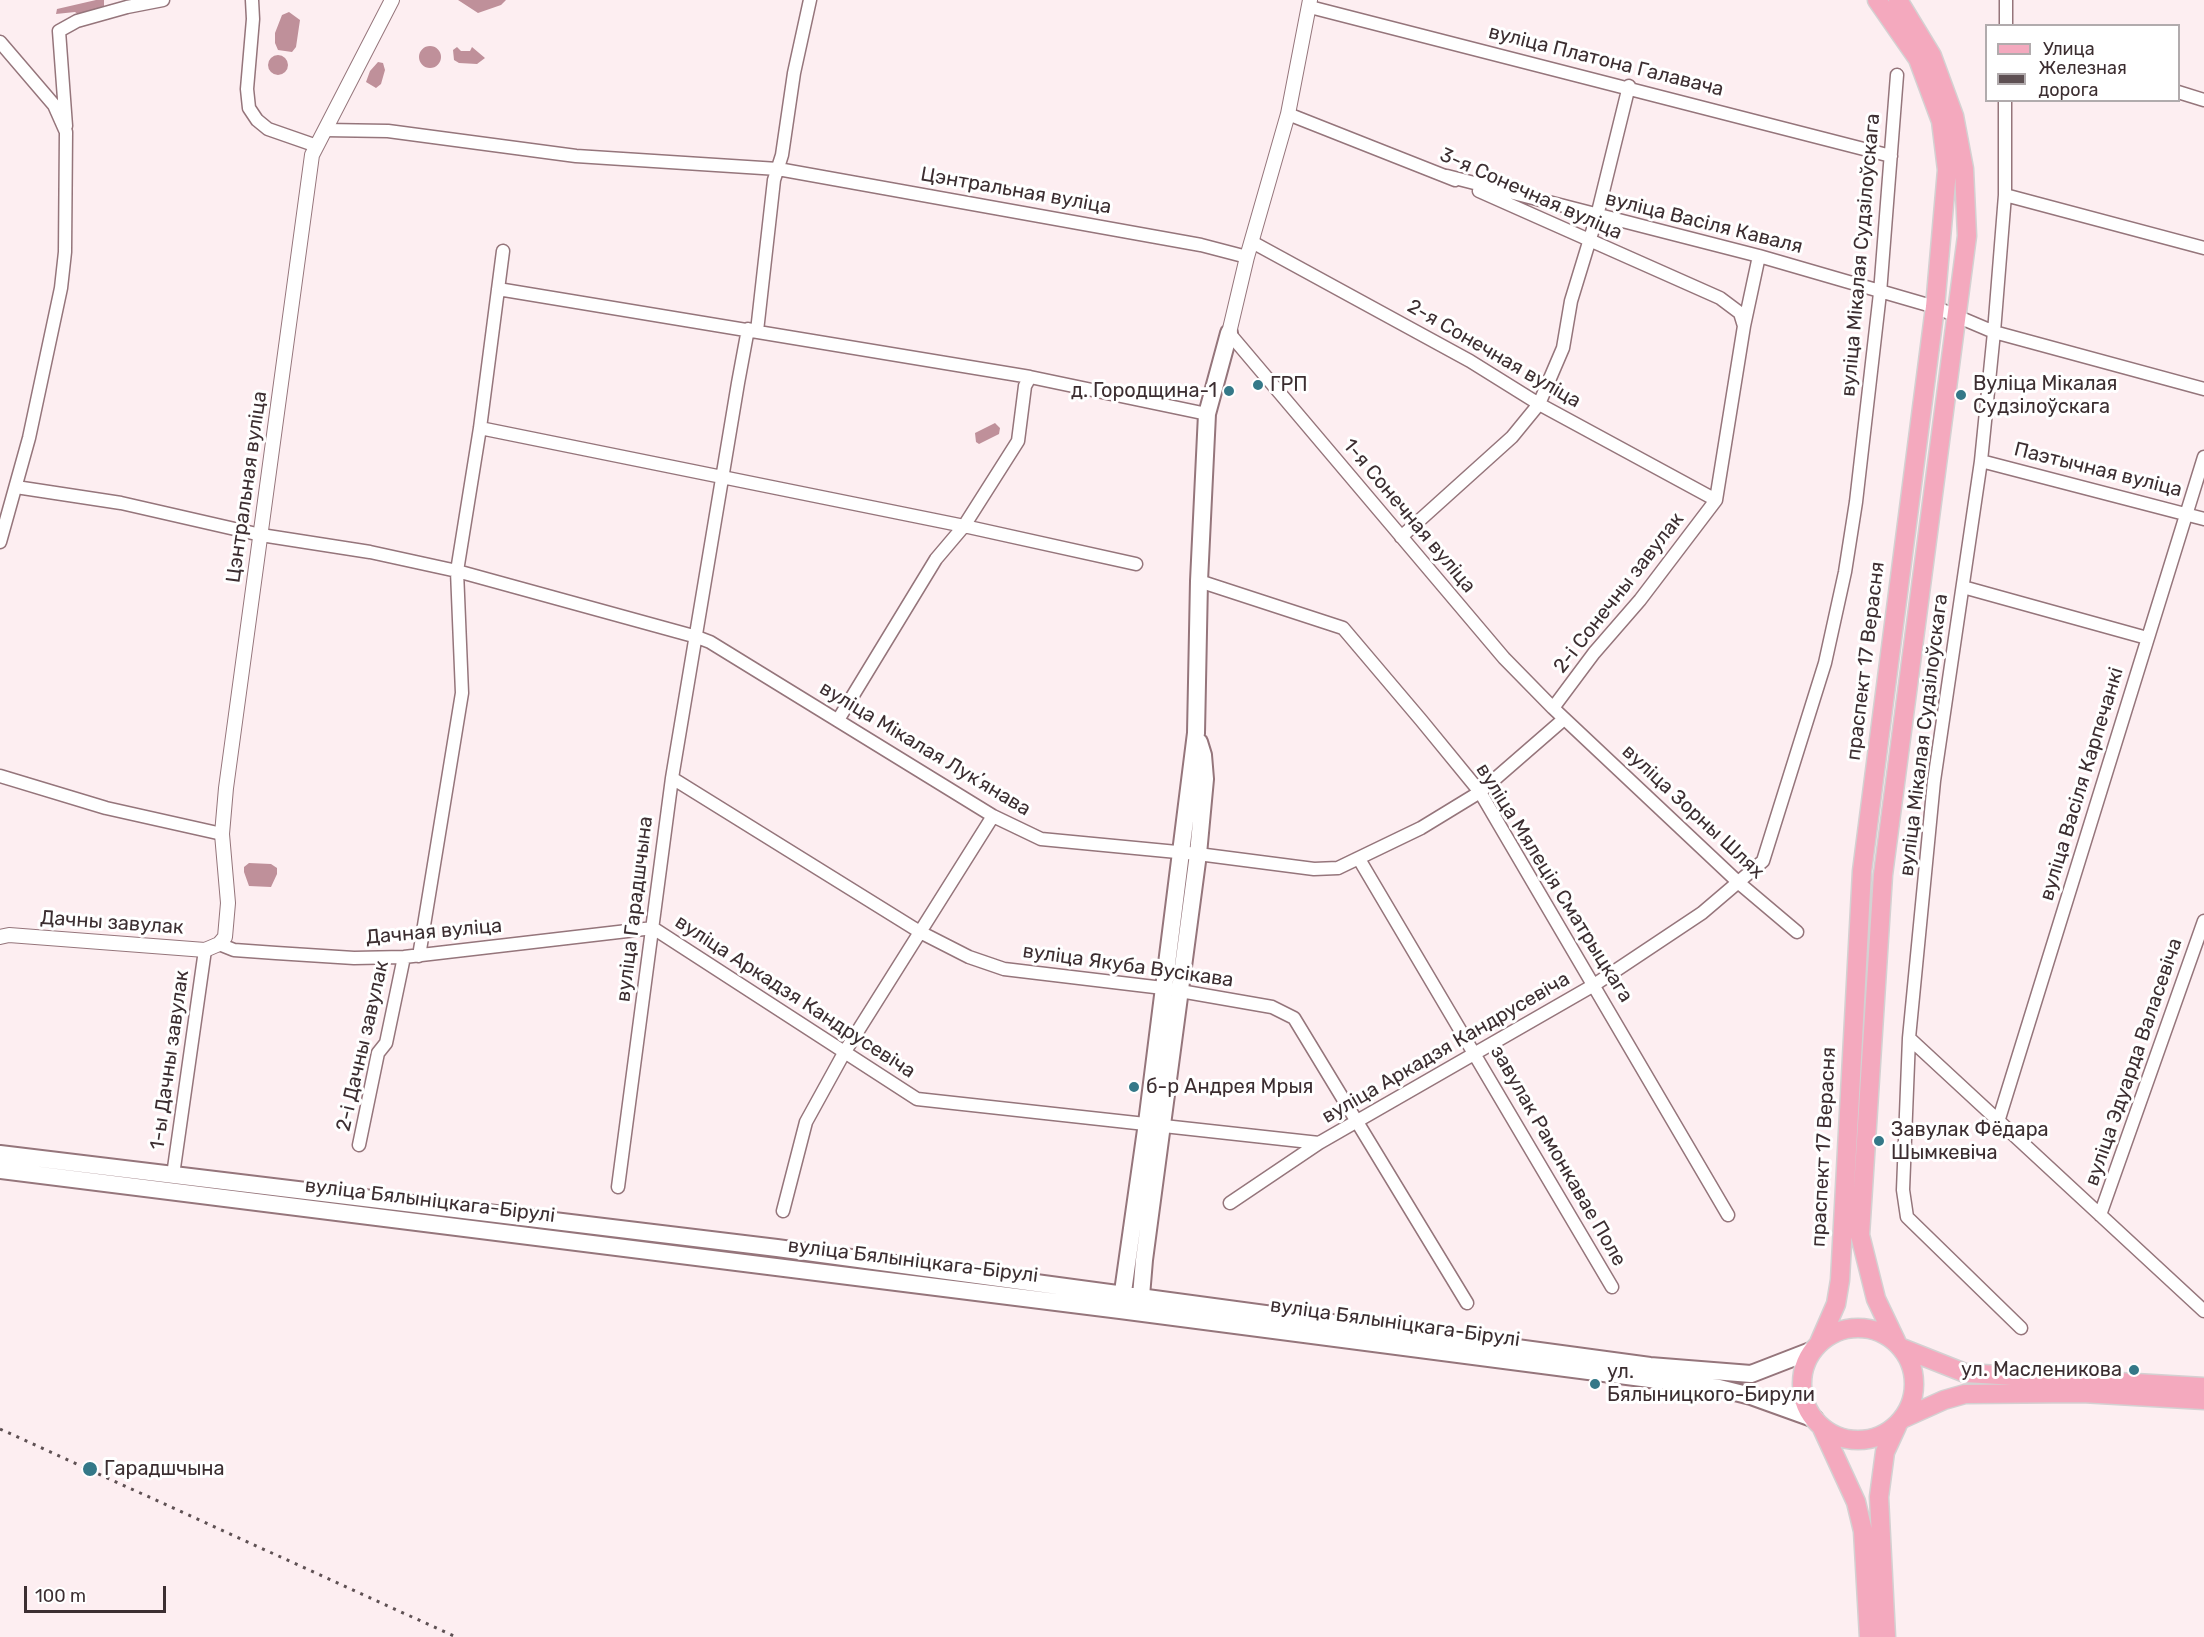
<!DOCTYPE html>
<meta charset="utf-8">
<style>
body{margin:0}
#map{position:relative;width:2204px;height:1637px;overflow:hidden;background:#fdeef1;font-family:Rubik,sans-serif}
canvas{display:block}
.legend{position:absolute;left:1985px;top:24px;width:195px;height:78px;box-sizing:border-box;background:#fff;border:2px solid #b1abad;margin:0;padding:8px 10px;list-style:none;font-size:18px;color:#3c2e31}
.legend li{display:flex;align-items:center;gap:12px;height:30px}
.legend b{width:30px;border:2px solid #b1abad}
.scale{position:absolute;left:24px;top:1586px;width:142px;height:27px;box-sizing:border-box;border:3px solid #3c2e31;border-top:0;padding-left:8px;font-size:18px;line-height:21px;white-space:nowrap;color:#3c2e31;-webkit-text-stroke:4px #fff;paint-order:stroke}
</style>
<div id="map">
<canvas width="2204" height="1637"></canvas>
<ul class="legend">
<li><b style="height:8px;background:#f4a9be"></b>Улица</li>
<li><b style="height:8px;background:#5e5053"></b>Железная дорога</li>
</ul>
<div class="scale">100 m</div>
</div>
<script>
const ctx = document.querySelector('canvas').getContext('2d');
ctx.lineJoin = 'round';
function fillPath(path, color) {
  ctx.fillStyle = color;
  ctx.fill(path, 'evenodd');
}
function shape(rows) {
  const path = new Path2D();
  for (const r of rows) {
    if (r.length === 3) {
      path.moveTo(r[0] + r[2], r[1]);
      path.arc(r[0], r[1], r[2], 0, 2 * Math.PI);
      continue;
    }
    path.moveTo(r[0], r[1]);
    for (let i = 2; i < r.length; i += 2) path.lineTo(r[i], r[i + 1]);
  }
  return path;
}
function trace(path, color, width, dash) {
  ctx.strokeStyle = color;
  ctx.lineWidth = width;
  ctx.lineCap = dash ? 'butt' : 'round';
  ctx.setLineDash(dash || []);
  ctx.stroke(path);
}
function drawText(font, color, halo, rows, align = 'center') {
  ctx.font = font + ' Rubik,sans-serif';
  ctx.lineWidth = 6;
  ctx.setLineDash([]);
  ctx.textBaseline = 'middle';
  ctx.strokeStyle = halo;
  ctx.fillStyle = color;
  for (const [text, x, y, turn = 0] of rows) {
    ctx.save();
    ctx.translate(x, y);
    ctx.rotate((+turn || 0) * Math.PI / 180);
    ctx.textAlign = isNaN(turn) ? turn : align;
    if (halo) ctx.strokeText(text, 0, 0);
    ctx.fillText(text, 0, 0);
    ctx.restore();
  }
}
const water = shape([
 [96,0,104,0,104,6,79,15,75,12,56,14,57,9],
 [458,0,506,0,501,5,478,13],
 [289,12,300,20,296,47,292,52,278,50,275,43,275,33,282,15],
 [430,57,11],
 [457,47,461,51,470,51,472,47,485,58,477,64,459,63,454,60,453,50],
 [278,65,10],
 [378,62,383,63,385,70,381,84,376,88,366,82,370,71],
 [995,423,1000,428,999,434,979,444,976,442,975,433],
 [249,863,271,864,277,868,277,874,271,887,249,886,244,872,244,867]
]);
const minor = shape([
 [252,0,253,19,247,89,249,108,257,120,268,129,314,145],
 [2006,0,2006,26],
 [1310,7,1891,156],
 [0,42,54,105,66,132,65,252,61,288,29,438,0,542],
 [2178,92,2204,100],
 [2005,100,2005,195,1994,332,1981,461,1934,781,1909,1038,1903,1190,1907,1217,2021,1328],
 [1288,114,1455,180],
 [66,126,59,31,77,21,127,7,163,0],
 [325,130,388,131,576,156,778,169,1201,245,1247,257],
 [1447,176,1759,256,1935,307,1994,332,2204,389],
 [1479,191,1720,298,1740,313,1744,326],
 [2005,195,2204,248],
 [1252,242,1470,361,1539,404,1716,500],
 [498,289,1030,377,1207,414],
 [1229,333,1504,658,1553,708,1739,883,1797,932],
 [480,428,964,526,1136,564],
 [1981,461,2204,519],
 [16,487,121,503,261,535,370,552,457,571,697,637,710,642,993,816,1041,839,1198,854,1314,869,1338,868,1421,828,1480,792,1564,719],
 [1401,537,1512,437,1539,404,1563,348,1571,301,1597,216,1629,86],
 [1199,581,1343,628,1421,720,1480,792,1728,1215],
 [1963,587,2147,638],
 [1553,708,1594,653,1640,600,1716,500,1744,326,1759,256],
 [838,720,936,559,964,526,1018,441,1025,386,1030,377],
 [0,776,106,808,222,834],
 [672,778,920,932,969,957,1004,969,1163,988,1272,1007,1294,1018,1467,1303],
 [1359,859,1612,1287],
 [219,944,234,950,276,953,354,958,404,957,653,928,917,1099,1319,1143],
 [419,956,462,693,457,571,480,428,503,251],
 [1909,1038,2204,1311],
 [1998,1122,2204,457],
 [359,1145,378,1053,386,1043,404,957],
 [173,1175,205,950],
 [618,1187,672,778,738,383,748,329,757,331,774,180,782,155,794,73,810,0],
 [1230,1203,1319,1143,1594,985,1702,913,1763,861,1825,663,1845,572,1856,502,1880,293,1897,75],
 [783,1211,806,1122,844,1053,993,816],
 [2100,1215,2204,921]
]);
const tertiary = shape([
 [1229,333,1247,257,1288,114,1310,0],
 [0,937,9,935,205,950,219,944,225,937,228,903,222,834,226,788,312,155,392,0]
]);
const secondary = shape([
 [0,1154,777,1248,1650,1366,1751,1374,1813,1350],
 [0,1170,1120,1310,1719,1388,1751,1396,1815,1419],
 [1121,1306,1147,1123,1196,733,1199,581,1207,414,1229,333],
 [1140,1308,1144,1260,1198,854,1205,779,1203,755,1199,742]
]);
const primary = shape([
 [1858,1384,56],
 [1896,1341,1876,1299,1860,1235,1883,875,1967,236,1964,169,1954,116,1932,56,1898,0],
 [1819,1343,1836,1304,1840,1280,1862,871,1935,307,1947,170,1941,121,1918,59,1877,0],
 [1902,1348,1965,1373,2204,1387],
 [1904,1418,1944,1400,1965,1394,2082,1393,2204,1400],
 [1822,1428,1856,1502,1863,1531,1869,1637],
 [1886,1637,1879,1497,1885,1452,1897,1426]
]);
const rail = shape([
 [0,1429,456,1637]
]);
const markers = [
 [1258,385,6,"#347888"],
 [1229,391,6,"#347888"],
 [1961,395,6,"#347888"],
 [1134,1087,6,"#347888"],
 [1879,1141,6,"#347888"],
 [2134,1370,6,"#347888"],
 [1595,1384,6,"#347888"],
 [90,1469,8,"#347888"]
];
const streetNames = [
 ["вуліца Платона Галавача",1606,61,14],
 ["Цэнтральная вуліца",1016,191,10],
 ["3-я Сонечная вуліца",1531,194,24],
 ["вуліца Васіля Каваля",1704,223,14],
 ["вуліца Мікалая Судзілоўскага",1861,255,-85],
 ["2-я Сонечная вуліца",1494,354,30],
 ["Паэтычная вуліца",2098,470,14],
 ["Цэнтральная вуліца",247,487,-82],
 ["1-я Сонечная вуліца",1409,516,50],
 ["2-і Сонечны завулак",1619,593,-52],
 ["праспект 17 Верасня",1866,661,-83],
 ["вуліца Мікалая Судзілоўскага",1924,735,-83],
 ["вуліца Мікалая Лукʼянава",925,749,31],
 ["вуліца Васіля Карпечанкі",2082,784,-73],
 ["вуліца Зорны Шлях",1693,812,43],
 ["вуліца Мялеція Сматрыцкага",1554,883,58],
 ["вуліца Гарадшчына",635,909,-83],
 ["Дачны завулак",112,923,4],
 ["Дачная вуліца",434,932,-5],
 ["вуліца Якуба Вусікава",1128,966,8],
 ["вуліца Аркадзя Кандрусевіча",795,997,33],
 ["2-і Дачны завулак",363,1046,-77],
 ["вуліца Аркадзя Кандрусевіча",1446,1048,-30],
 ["1-ы Дачны завулак",170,1060,-82],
 ["вуліца Эдуарда Валасевіча",2134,1062,-71],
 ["праспект 17 Верасня",1824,1147,-87],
 ["завулак Рамонкавае Поле",1558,1156,60],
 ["вуліца Бялыніцкага-Бірулі",430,1201,7],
 ["вуліца Бялыніцкага-Бірулі",913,1261,7],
 ["вуліца Бялыніцкага-Бірулі",1395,1323,8]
];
const poiNames = [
 ["Вуліца Мікалая",1973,384],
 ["Судзілоўскага",1973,407],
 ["ГРП",1270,385],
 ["д. Городщина-1",1217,391,"right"],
 ["б-р Андрея Мрыя",1146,1087],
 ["Завулак Фёдара",1891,1130],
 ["Шымкевіча",1891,1153],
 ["ул. Масленикова",2122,1370,"right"],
 ["ул.",1607,1372],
 ["Бялыницкого-Бирули",1607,1395],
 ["Гарадшчына",104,1469]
];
fillPath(water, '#bf909a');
trace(minor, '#95757b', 15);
trace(tertiary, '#95757b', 16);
trace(secondary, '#95757b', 20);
trace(primary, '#d4d1d2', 21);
trace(minor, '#fff', 12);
trace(tertiary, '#fff', 14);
trace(secondary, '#fff', 16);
trace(primary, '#f4a9be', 18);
trace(rail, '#5e5053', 3, [3, 6]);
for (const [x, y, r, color] of markers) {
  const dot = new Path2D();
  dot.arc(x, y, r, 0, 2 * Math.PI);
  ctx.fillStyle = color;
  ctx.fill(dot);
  trace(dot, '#fff', 2);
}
drawText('20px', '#3c2e31', '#fff', streetNames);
drawText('20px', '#3c2e31', '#fff', poiNames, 'left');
</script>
